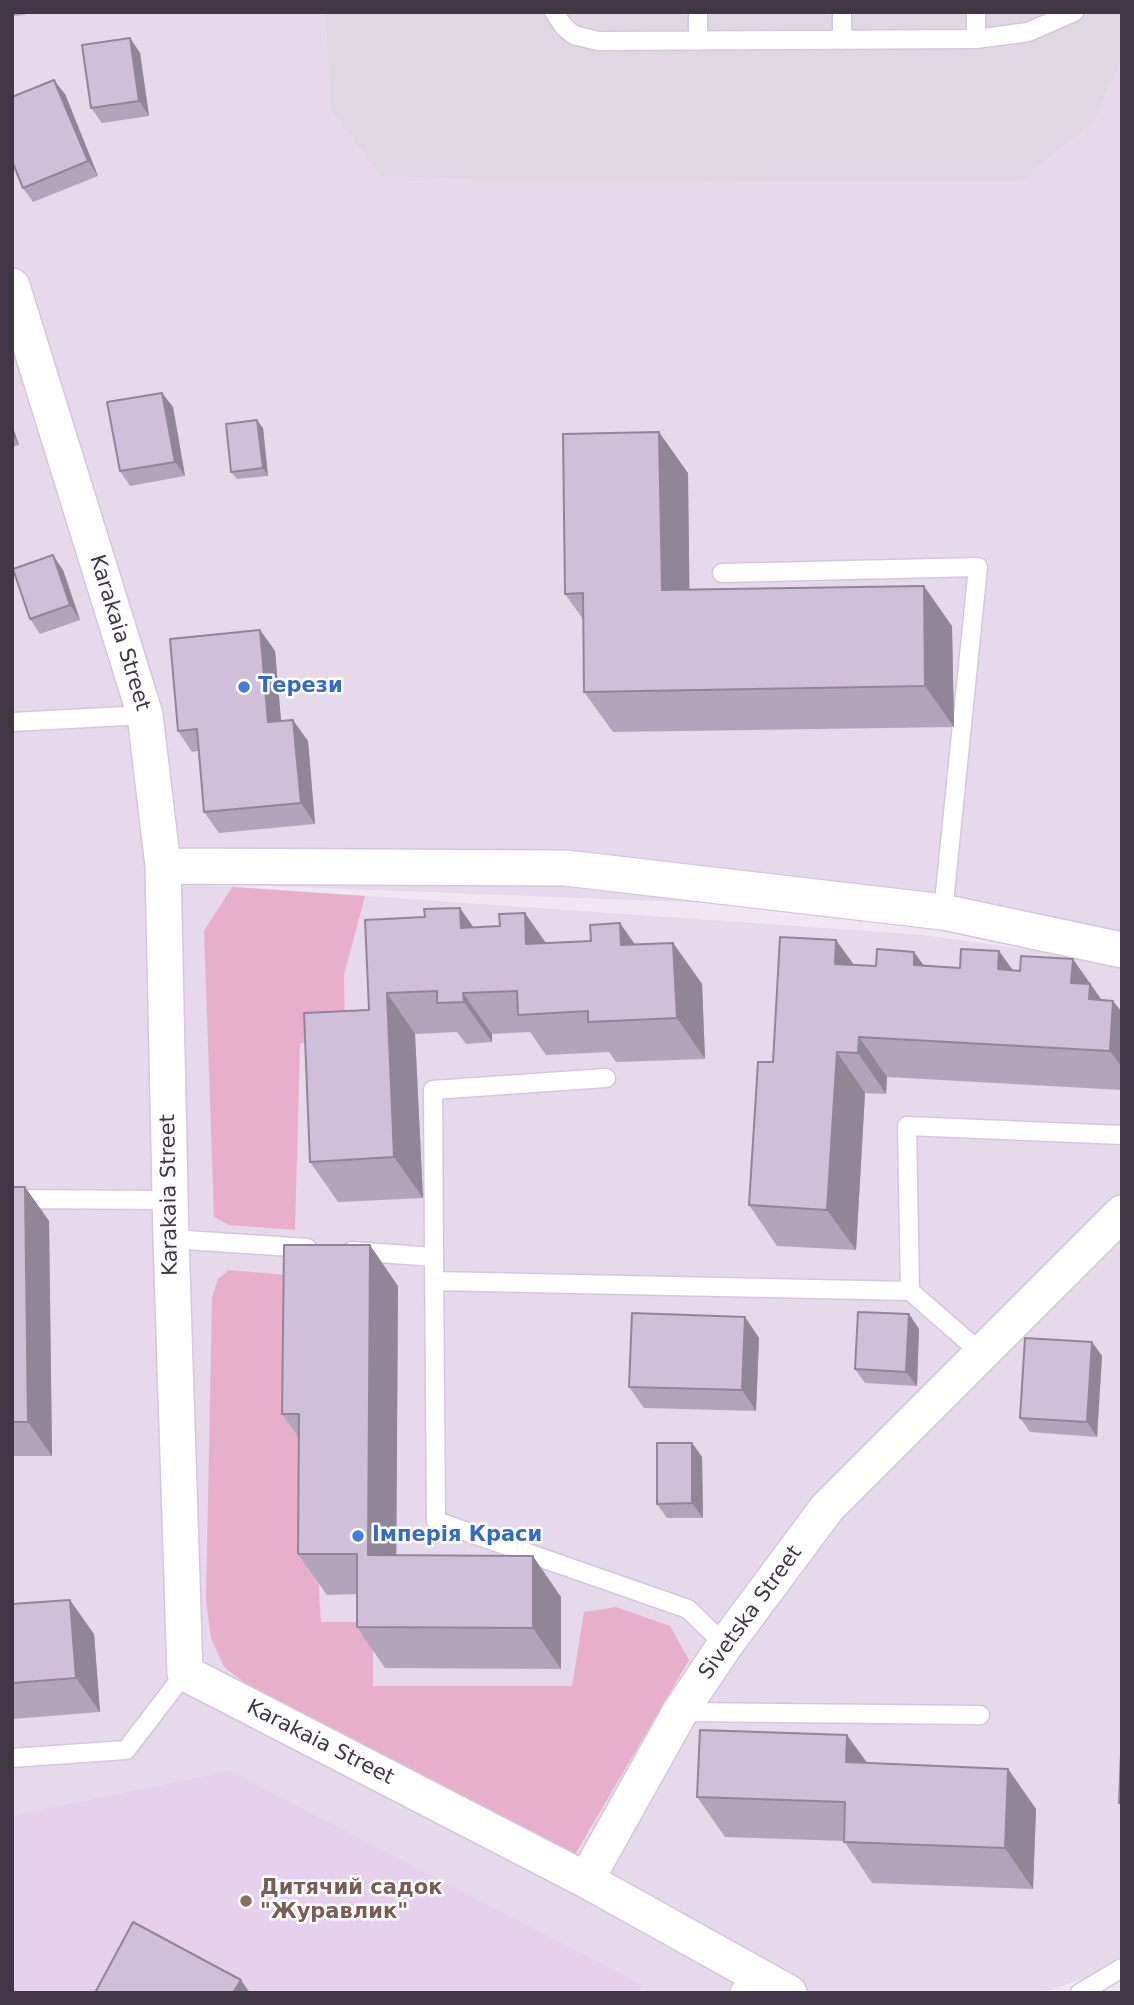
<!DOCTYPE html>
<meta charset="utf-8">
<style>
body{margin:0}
#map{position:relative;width:1134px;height:2005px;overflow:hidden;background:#f0e7f3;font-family:"DejaVu Sans",sans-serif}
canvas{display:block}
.frame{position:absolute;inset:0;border:14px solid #413646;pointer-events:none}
</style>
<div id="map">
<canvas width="1134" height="2005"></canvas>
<div class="frame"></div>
</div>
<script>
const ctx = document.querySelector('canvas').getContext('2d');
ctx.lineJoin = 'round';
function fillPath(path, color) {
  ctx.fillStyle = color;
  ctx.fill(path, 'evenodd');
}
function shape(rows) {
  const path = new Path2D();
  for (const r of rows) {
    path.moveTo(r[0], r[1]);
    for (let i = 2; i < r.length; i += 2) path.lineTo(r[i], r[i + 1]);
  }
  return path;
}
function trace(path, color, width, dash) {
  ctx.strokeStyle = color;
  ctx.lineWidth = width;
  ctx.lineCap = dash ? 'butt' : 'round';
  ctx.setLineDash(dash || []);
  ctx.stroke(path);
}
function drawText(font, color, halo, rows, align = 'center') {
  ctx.font = font + ' "DejaVu Sans",sans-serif';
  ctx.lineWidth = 5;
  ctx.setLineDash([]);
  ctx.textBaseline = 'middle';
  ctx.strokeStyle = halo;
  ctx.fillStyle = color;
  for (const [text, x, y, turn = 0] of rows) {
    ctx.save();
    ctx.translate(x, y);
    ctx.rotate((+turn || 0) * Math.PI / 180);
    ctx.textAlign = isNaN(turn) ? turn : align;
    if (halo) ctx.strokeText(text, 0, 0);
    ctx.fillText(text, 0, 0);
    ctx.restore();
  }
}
const residential = shape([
 [12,12,325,12,331,111,381,176,474,180,1096,118,1122,57,1122,950,943,912,168,882,924,935,1122,963,1122,1966,1041,1993,12,1993]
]);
const industrial = shape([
 [325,12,1122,12,1122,57,1096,118,1021,181,474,180,381,176,331,111]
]);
const education = shape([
 [230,1771,642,1985,638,1993,12,1993,12,1816]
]);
const green = shape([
 [232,887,365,896,344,975,345,1029,300,1044,295,1230,229,1225,214,1217,204,931],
 [229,1270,299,1276,321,1622,373,1622,373,1686,572,1686,584,1612,616,1607,670,1626,689,1660,574,1856,253,1689,224,1667,211,1638,206,1600,212,1297,218,1279]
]);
const service = shape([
 [554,12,564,27,574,35,598,41,976,39,1028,32,1074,12],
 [698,12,698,41],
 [842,12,842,40],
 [976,12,976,39],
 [722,573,978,567,943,912],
 [12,722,145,715],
 [12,1199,170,1200],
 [171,1239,307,1248],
 [352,1251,434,1257,433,1090,606,1078],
 [434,1257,436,1521,688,1609,725,1645],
 [434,1281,910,1291],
 [981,1353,910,1291,907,1126,1122,1135],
 [680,1712,980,1715],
 [12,1758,126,1750,185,1673],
 [739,1993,750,1972],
 [1080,1993,1122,1968]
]);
const minor = shape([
 [12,286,145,715,163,866,171,1239,185,1673,586,1880,789,1993],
 [163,866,566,868,943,912,1122,950],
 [586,1880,680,1712,725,1645,827,1508,1122,1213]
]);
const wall = shape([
 [12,12,25,12,25,15,12,16],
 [130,38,140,53,149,116,102,123,91,108],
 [65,94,98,176,33,202,23,188],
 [162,393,173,407,185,476,130,486,120,471],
 [12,425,19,445,12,447],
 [263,428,268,476,237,479,231,472],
 [688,473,689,590,952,626,954,727,613,732,584,692,583,619,565,594],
 [63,570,80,620,40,634,30,619],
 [260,630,275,651,281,721,308,741,315,824,219,833,204,812,198,751,192,752,178,731],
 [365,920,474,927,546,943,635,945,673,943,702,984,705,1059,616,1062,609,1052,546,1055,530,1032,492,1034,492,1042,466,1044,457,1032,415,1034,423,1198,338,1202,310,1162,369,1010],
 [999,951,1013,971,1101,1000,1122,1012,1122,1090,887,1077,886,1094,865,1093,856,1250,777,1246,749,1205,854,965,876,966,914,952,924,966,960,968],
 [12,1187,25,1187,49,1221,52,1456,12,1456],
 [398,1286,396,1555,561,1597,561,1669,385,1668,357,1627,357,1594,327,1595,298,1554,299,1438,282,1414],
 [909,1314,919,1329,917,1386,865,1383,855,1369],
 [745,1317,759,1338,756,1411,644,1408,629,1387],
 [1092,1342,1102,1356,1097,1437,1030,1432,1020,1418],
 [692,1443,702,1457,703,1518,667,1518,657,1504],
 [12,1604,94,1634,100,1712,12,1719],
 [867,1763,1008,1769,1036,1809,1033,1889,872,1883,844,1841,725,1837,697,1797]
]);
const shadedWall = shape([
 [130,38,140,53,149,116,139,101],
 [54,80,65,94,98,176,88,161],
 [162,393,173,407,185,476,175,462],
 [257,420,263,428,268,476,263,468],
 [12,425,19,445,12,435],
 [659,432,688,473,690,631,662,590],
 [53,555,63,570,80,620,70,605],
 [924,586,952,626,954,727,925,686],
 [260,630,275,651,283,743,268,722],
 [293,720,308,741,315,824,301,803],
 [460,908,488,948,461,928],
 [525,913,553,953,526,944],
 [620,923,648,963,621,945],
 [836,940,865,980,835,964],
 [673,943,702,984,705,1059,677,1018],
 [999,951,1028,991,998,969],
 [914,952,943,992,914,965],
 [1073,959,1101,999,1113,1001,1122,1012,1122,1067,1110,1051,1071,983],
 [387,993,415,1034,423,1198,394,1157],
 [463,993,492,1034,492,1042,464,1002],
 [859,1037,887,1077,886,1094,858,1053],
 [837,1052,865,1093,856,1250,827,1210],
 [25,1187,49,1221,52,1456,28,1422],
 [370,1245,398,1286,396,1596,368,1555],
 [909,1314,919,1329,917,1386,906,1372],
 [745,1317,759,1338,756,1411,742,1390],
 [1092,1342,1102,1356,1097,1437,1087,1422],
 [692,1443,702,1457,703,1518,692,1503],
 [533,1556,561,1597,561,1669,533,1628],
 [70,1600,94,1634,100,1712,76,1678],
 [847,1735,876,1775,846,1762],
 [1008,1769,1036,1809,1033,1889,1005,1848],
 [241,1980,250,1993,233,1993]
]);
const building = shape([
 [130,38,139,101,91,108,82,45,130,38],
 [54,80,88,161,23,188,12,161,12,97,54,80],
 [162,393,175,462,120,471,107,402,162,393],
 [257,420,263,468,231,472,226,424,257,420],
 [659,432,662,590,924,586,925,686,584,692,583,593,565,594,563,434,659,432],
 [53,555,70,605,30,619,13,569,53,555],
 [260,630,268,722,293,720,301,803,204,812,197,729,178,731,170,639,260,630],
 [460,908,461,928,500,926,499,914,525,913,526,944,591,941,590,925,620,923,621,945,673,943,677,1018,588,1022,588,1011,518,1015,517,991,463,993,464,1002,437,1003,437,991,387,993,394,1157,310,1162,304,1013,369,1010,365,920,425,917,424,909,460,908],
 [780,937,836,940,835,964,876,966,877,949,914,952,914,965,960,968,961,949,999,951,998,969,1020,971,1021,956,1073,959,1071,983,1090,984,1089,999,1113,1001,1110,1051,859,1037,858,1053,837,1052,827,1210,749,1205,758,1062,773,1062,780,937],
 [12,1187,25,1187,28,1422,12,1422,12,1187],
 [284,1245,370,1245,368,1555,533,1556,533,1628,357,1627,357,1554,298,1554,299,1414,282,1414,284,1245],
 [858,1312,909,1314,906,1372,855,1369,858,1312],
 [632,1313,745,1317,742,1390,629,1387,632,1313],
 [1025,1338,1092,1342,1087,1422,1020,1418,1025,1338],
 [657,1443,692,1443,692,1503,657,1504,657,1443],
 [70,1600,76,1678,12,1683,12,1604,70,1600],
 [1122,1728,1122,1803,1119,1803,1122,1728],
 [700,1730,847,1735,846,1762,1008,1769,1005,1848,844,1842,845,1802,697,1797,700,1730],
 [133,1922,241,1980,233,1993,99,1993,96,1991,133,1922]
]);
const markers = [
 [244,687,7,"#3f7fe0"],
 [358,1536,7,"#3f7fe0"],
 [246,1901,7,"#8d6e63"]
];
const streetNames = [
 ["Karakaia Street",119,633,73],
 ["Karakaia Street",170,1195,-91],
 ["Sivetska Street",751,1613,-54],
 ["Karakaia Street",320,1743,27]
];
const shopNames = [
 ["Терези",258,687],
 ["Імперія Краси",372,1536]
];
const educationNames = [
 ["Дитячий садок",260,1889],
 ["\"Журавлик\"",260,1913]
];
fillPath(residential, '#e6d9eb');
fillPath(industrial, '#dfd8e3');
fillPath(education, '#e6d0ec');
fillPath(green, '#e8afcb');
trace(service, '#d6c6dd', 21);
trace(minor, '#d6c6dd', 38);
trace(service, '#fff', 18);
trace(minor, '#fff', 35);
fillPath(wall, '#b2a4ba');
fillPath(shadedWall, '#918697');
fillPath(building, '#cfbfd8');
trace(building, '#918697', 2);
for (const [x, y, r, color] of markers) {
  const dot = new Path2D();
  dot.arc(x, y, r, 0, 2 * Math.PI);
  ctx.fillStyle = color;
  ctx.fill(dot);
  trace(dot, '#fff', 2.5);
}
drawText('21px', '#413646', '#fff', streetNames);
drawText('bold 21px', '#366cbe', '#fff', shopNames, 'left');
drawText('bold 21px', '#785e54', '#fff', educationNames, 'left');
</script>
